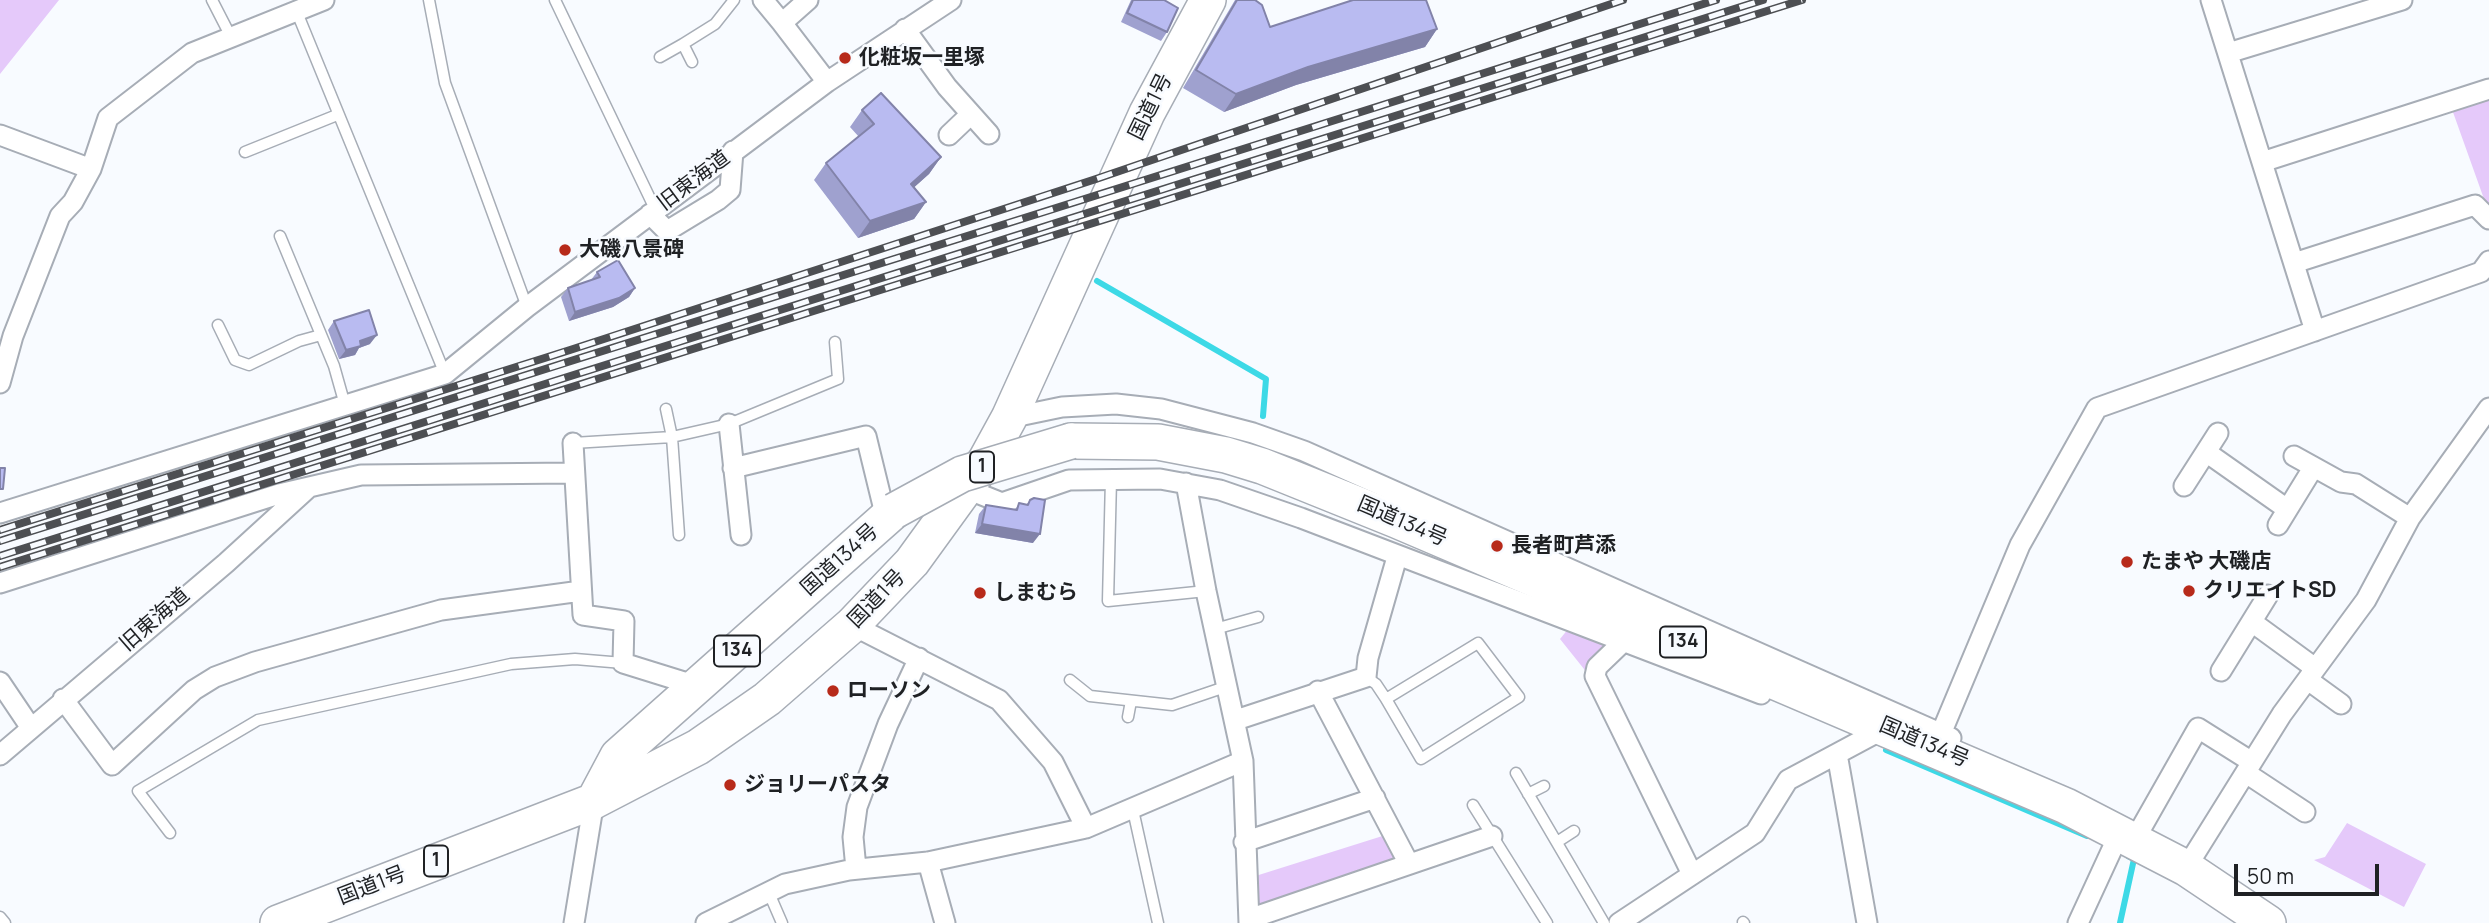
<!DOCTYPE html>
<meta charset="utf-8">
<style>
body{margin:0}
#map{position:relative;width:2489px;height:923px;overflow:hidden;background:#f8fbff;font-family:Manrope,sans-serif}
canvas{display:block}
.scale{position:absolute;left:2234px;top:864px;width:145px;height:32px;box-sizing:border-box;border:4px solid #1f2124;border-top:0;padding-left:9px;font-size:21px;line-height:24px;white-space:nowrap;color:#1f2124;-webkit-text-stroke:5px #f8fbff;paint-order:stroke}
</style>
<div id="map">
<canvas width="2489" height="923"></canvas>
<div class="scale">50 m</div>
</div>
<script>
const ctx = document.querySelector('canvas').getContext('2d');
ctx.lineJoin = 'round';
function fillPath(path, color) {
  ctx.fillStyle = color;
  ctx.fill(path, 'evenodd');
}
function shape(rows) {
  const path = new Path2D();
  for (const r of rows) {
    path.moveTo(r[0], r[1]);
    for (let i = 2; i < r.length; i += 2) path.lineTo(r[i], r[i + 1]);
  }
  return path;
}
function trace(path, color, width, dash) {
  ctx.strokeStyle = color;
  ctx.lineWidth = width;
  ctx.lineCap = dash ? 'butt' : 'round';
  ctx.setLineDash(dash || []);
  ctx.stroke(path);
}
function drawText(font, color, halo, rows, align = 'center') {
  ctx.font = font + ' Manrope,"Noto Sans JP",sans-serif';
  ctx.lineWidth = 5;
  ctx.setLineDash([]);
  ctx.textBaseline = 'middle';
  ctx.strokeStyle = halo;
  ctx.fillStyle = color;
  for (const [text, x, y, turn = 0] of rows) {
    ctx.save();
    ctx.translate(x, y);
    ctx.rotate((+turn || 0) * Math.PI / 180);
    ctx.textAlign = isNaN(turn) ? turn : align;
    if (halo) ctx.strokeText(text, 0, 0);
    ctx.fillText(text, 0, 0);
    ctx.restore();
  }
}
const green = shape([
 [0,0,59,0,0,74],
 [2489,89,2489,219,2475,205,2484,199,2449,101],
 [1573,623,1623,642,1588,674,1560,639],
 [2347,823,2426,864,2404,907,2314,860,2325,857],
 [1392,833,1409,864,1249,919,1246,879]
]);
const stream = shape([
 [1097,281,1266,379,1263,416],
 [1886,750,2087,836],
 [2120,923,2134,859,2128,856]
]);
const lane = shape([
 [212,0,231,37],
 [429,0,445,83,527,307],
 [555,0,656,211],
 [296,10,445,374],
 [660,57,683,44],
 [692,62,683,44,715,24,734,0],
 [245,152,337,115],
 [280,236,334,366,345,405],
 [218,325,235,360,249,365,299,341,321,335],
 [666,409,672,437,679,535],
 [573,443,672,437,729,424,838,379,835,342],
 [1111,479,1108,601,1206,591],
 [1215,629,1258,617],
 [1366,677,1376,684,1386,699,1421,759,1519,697,1478,643,1386,699],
 [1070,680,1090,696,1172,705,1228,686],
 [1128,717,1131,701],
 [1516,773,1604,923],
 [1528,794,1544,786],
 [1473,805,1547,923],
 [1133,810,1158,923],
 [170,833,138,791,258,720,511,664,575,659,623,663],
 [1557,842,1574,831],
 [769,893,782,923],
 [0,917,5,923],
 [1743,922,1744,923]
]);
const street = shape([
 [763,0,782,23],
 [808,0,782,23,827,82],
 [2211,0,2315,331],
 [905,29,947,87,989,134],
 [2228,53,2402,0],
 [0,135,91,169],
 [949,135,970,115],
 [2262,162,2489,89],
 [650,214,667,231,718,200,730,190,733,151],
 [2294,263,2475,205,2489,219],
 [0,383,13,336,60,216,73,202,91,169,108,118,192,53,324,0],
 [1009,418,1062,407,1116,404,1161,409,1253,433,1304,451,1664,611,1656,630],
 [729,424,741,535],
 [573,443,583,615,624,621,623,663,697,686],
 [2206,452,2287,509],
 [2294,456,2341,482,2356,484,2410,518],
 [733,468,866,436,886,518],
 [1186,483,1206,591,1243,761,1249,923],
 [2184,486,2218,433],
 [967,489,1002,503,1069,480,1160,479,1220,490,1301,518,1761,694],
 [0,513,445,374,527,307,827,82,951,0],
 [2278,525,2313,468],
 [0,583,279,494,361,475,573,473],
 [1664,611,1951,738],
 [2252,622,2315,668],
 [852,625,999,700,1053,762,1086,828],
 [1623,642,1597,667,1595,676,1692,874],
 [2221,671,2268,595],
 [2308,680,2341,704],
 [0,682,31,728],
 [1318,691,1409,864],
 [63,699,112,765,194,690,215,677,255,662,441,610,581,591],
 [1236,720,1366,677,1368,658,1397,557],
 [1935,748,2020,545,2097,408,2481,272,2489,261],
 [1837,754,1867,923],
 [0,755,226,563,307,489],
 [2246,773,2305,812],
 [2135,839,2198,728,2252,762],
 [1244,842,1375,798],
 [928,862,945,923],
 [2186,868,2282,714,2366,600,2410,518,2489,408],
 [856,869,853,837,857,807,888,724,919,658],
 [1249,919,1492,836],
 [574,923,594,801],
 [706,923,785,884,849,870,928,862,1086,828,1243,761],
 [1619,923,1755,833,1788,780,1887,727],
 [2078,923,2120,832]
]);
const highway = shape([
 [1071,441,1158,442,1226,455,1262,466,1396,520,2066,806,2186,868,2268,923],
 [594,801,618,756,894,511],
 [278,923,594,801,698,747,767,699,852,625,912,562,986,460,1009,418,1147,113,1208,0]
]);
const rail = shape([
 [0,530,570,350,1096,179,1623,0],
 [0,541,1716,0],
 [0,556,1763,0],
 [0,567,1802,0]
]);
const highwayBridge = shape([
 [894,511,962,474,1071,441]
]);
const wall = shape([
 [1131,0,1164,0,1167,32,1161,41,1121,22],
 [1235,0,1255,0,1270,27,1437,29,1425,47,1296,85,1224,112,1183,88],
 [862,110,941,157,929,174,914,187,926,202,914,219,858,238,814,180,826,163,859,137,850,127],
 [597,272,635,288,629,297,613,307,569,321,561,297,568,288,591,280],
 [334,321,370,344,359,348,355,355,339,359,328,330],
 [1030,500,1033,543,975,533,979,514,986,505,1015,510,1019,503,1026,505]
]);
const shadedWall = shape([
 [1437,29,1425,47,1296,85,1224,112,1236,94,1308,67],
 [941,157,929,174,899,201,911,184],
 [926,202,914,219,858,238,870,221],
 [635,288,629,297,613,307,569,321,575,312],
 [377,335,370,344,359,348,355,355,339,359,346,350,360,341],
 [982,524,1040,534,1033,543,975,533]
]);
const building = shape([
 [1133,0,1164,0,1178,8,1167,32,1127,13,1133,0],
 [1237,0,1255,0,1262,5,1270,27,1353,0,1426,0,1437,29,1308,67,1236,94,1196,70,1237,0],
 [881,93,941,157,911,184,926,202,870,221,826,163,874,124,862,110,881,93],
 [618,260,635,288,619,298,575,312,568,288,600,277,597,272,618,260],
 [369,310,377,335,360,341,361,346,346,350,334,321,369,310],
 [0,468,5,468,3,489,0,489,0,468],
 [1034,498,1045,500,1040,534,982,524,986,505,1017,510,1019,503,1028,505,1030,500,1034,498]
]);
const markers = [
 [845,58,7,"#b72a1a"],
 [565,250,7,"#b72a1a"],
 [1497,546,7,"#b72a1a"],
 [2127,562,7,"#b72a1a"],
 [2189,591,7,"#b72a1a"],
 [980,593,7,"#b72a1a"],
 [833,691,7,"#b72a1a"],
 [730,785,7,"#b72a1a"]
];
const shields = [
 [982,467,24],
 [1683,642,46],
 [737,651,46],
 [436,861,24]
];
const shieldNames = [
 ["1",982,467],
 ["134",1683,642],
 ["134",737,651],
 ["1",436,861]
];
const poiNames = [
 ["化粧坂一里塚",859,58],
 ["大磯八景碑",579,250],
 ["長者町芦添",1511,546],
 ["たまや 大磯店",2141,562],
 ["クリエイトSD",2203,591],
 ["しまむら",994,593],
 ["ローソン",847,691],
 ["ジョリーパスタ",744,785]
];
const streetNames = [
 ["国道1号",1151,107,-64],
 ["旧東海道",694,181,-37],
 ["国道134号",1402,522,23],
 ["国道134号",840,560,-42],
 ["国道1号",877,599,-46],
 ["旧東海道",155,620,-41],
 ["国道134号",1924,743,23],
 ["国道1号",372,886,-21]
];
fillPath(green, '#e5c9fa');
trace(stream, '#3dd9e6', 6);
trace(lane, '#a7adb6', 13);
trace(street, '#a7adb6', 23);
trace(highway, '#a7adb6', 38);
trace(lane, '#fff', 10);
trace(street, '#fff', 19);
trace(highway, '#fff', 35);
trace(rail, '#4d4f53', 8);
trace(rail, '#f8fbff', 5, [16]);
trace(highwayBridge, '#a7adb6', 38, []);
trace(highwayBridge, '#fff', 35);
fillPath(wall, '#9fa1cf');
fillPath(shadedWall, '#8283a9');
fillPath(building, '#b9bbf1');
trace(building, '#8283a9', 2);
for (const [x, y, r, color] of markers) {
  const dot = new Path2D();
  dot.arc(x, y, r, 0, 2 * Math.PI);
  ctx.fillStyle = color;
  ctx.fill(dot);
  trace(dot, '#f8fbff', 2.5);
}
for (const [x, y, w] of shields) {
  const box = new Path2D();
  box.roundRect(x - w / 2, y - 15.5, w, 31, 5);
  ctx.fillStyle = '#f8fbff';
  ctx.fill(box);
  trace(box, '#1f2124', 2);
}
drawText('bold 19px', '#1f2124', null, shieldNames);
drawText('bold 21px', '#1f2124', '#f8fbff', poiNames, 'left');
drawText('21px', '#1f2124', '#f8fbff', streetNames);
</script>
